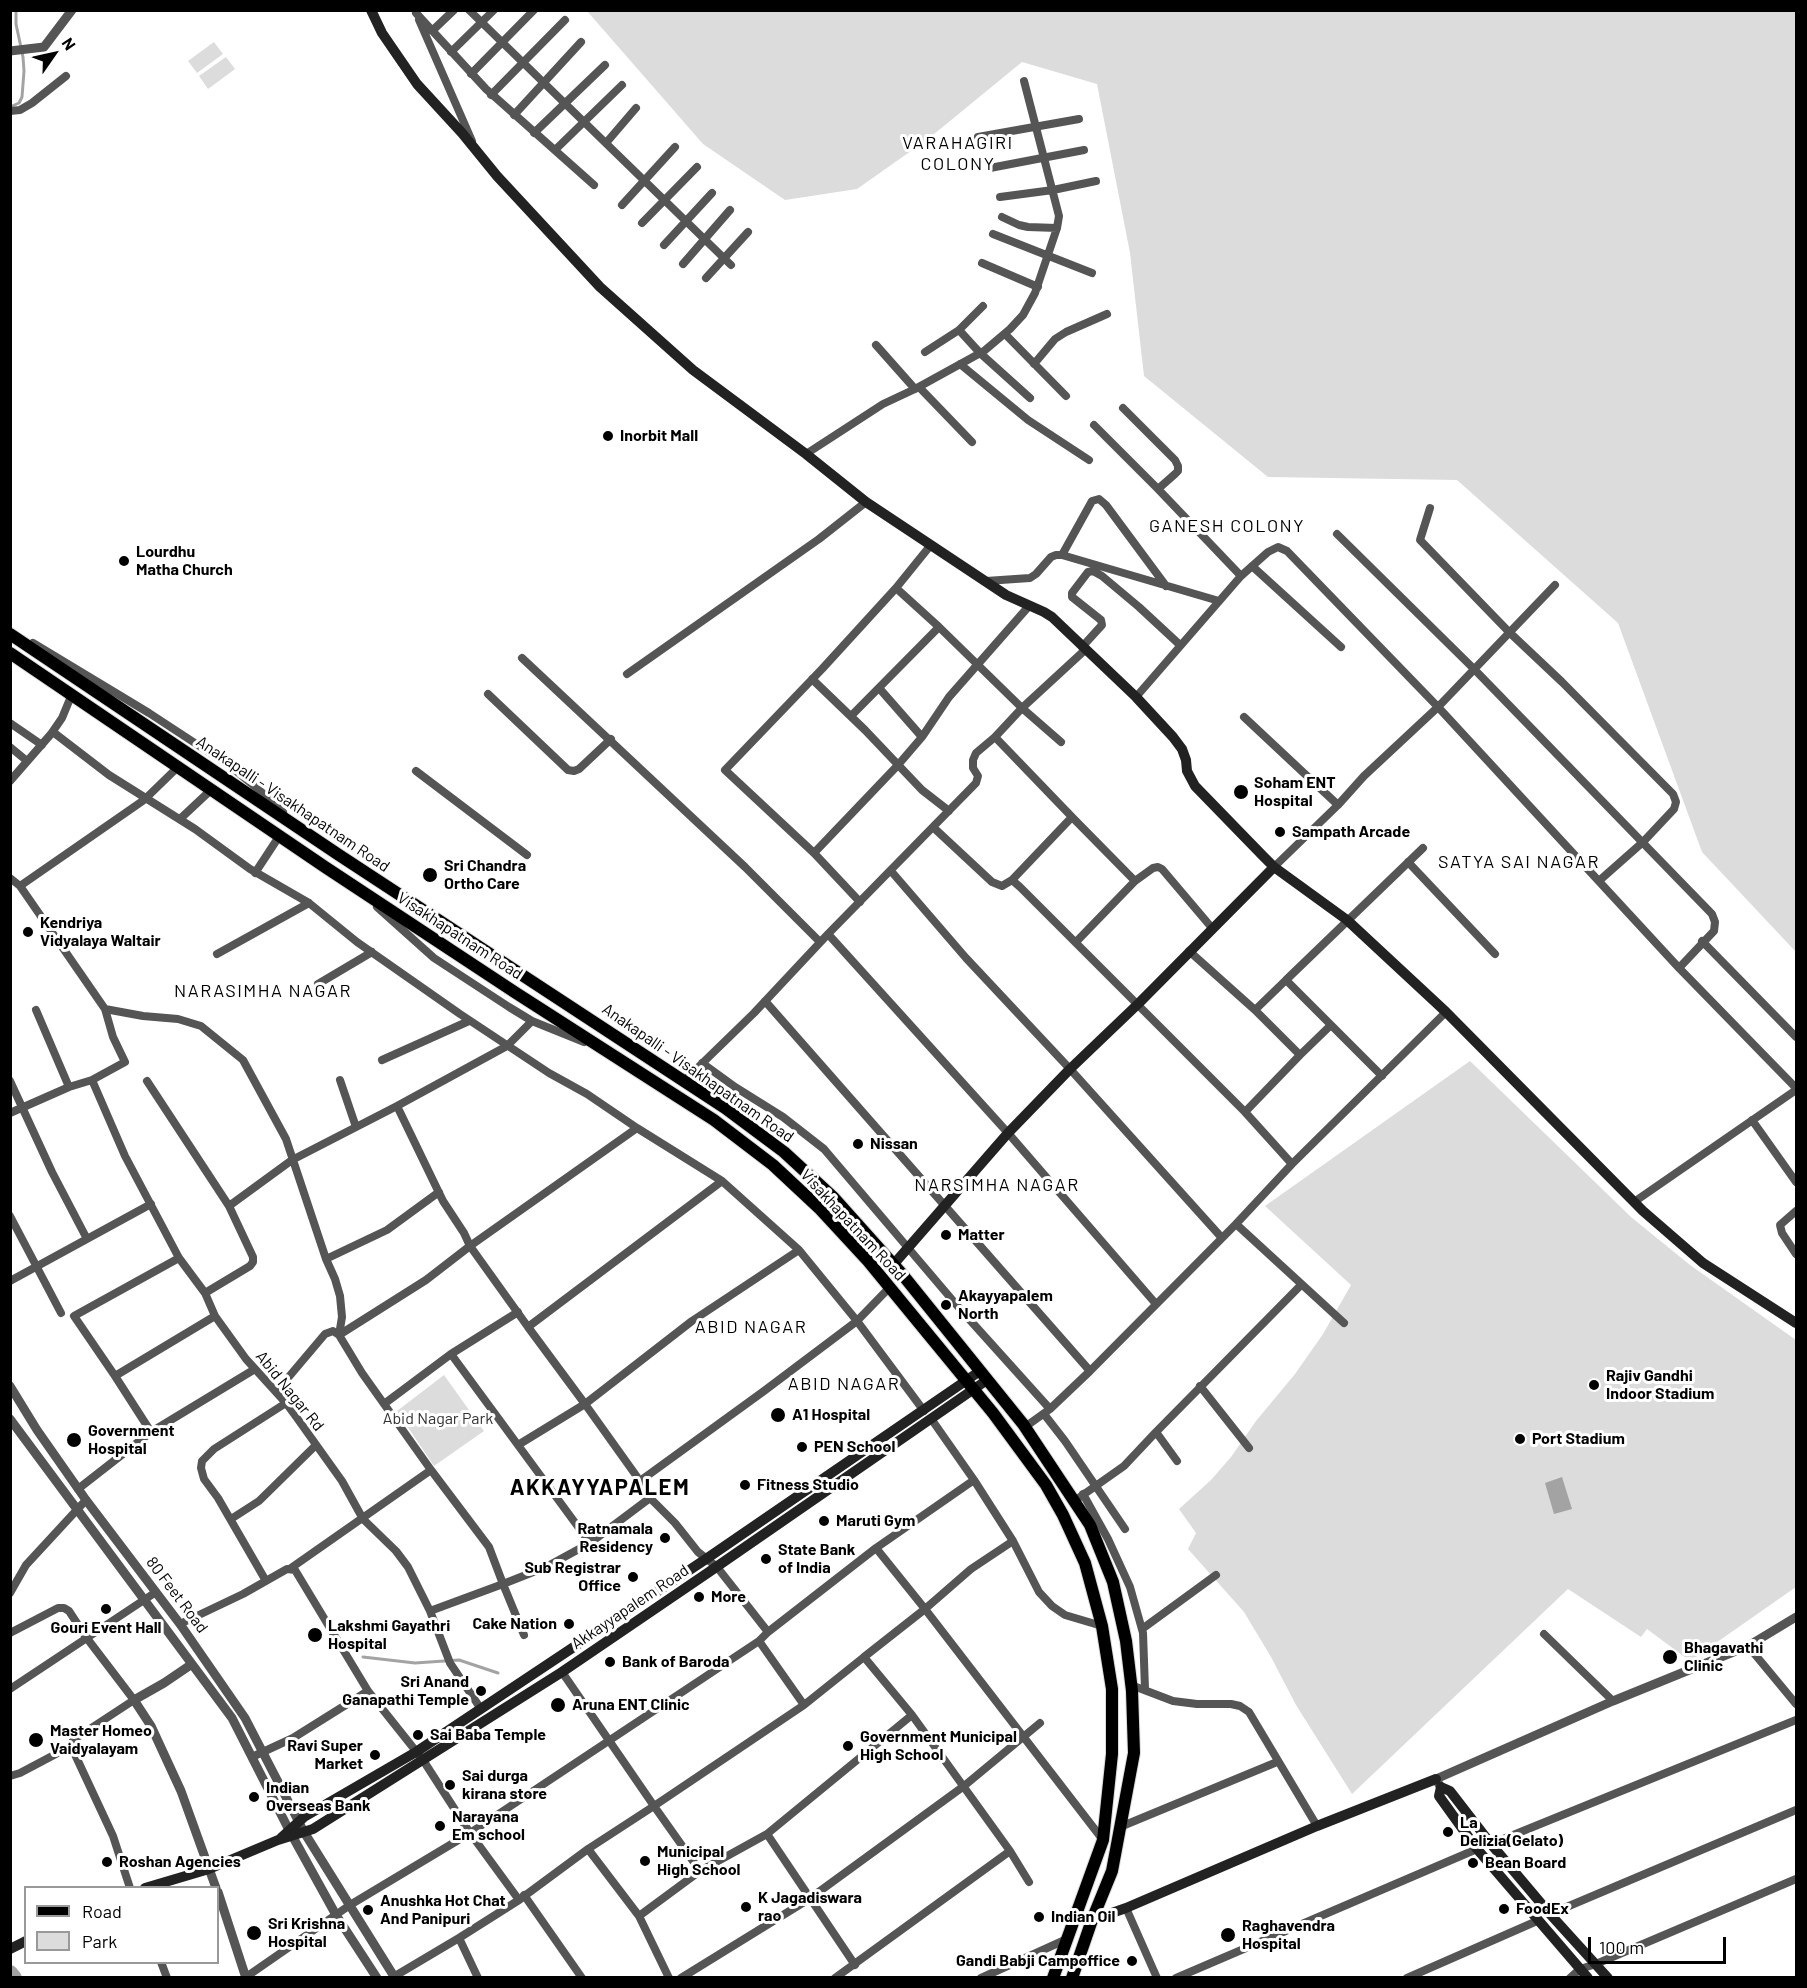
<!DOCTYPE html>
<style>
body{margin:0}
#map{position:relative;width:1807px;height:1988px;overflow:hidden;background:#fff;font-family:Barlow,sans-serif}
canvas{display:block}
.frame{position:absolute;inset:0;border:12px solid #000;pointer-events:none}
.legend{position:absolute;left:24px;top:1886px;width:195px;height:78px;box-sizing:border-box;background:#fff;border:2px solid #999;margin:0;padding:8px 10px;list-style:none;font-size:18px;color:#000}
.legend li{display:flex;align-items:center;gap:12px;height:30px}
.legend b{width:30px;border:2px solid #999}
.north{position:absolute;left:24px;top:24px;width:60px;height:60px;-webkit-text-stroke:4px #fff;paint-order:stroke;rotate:56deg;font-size:16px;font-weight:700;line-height:24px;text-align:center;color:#000}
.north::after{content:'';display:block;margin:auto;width:21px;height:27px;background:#000;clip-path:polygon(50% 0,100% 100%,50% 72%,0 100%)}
.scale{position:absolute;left:1588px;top:1937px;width:138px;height:27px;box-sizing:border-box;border:3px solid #000;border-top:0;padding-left:8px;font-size:18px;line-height:21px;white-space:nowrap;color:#000;-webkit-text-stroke:4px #fff;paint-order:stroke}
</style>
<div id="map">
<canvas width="1807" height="1988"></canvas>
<div class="frame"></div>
<ul class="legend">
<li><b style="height:8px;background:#000"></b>Road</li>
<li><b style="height:16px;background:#dcdcdc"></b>Park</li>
</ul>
<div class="north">N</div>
<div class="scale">100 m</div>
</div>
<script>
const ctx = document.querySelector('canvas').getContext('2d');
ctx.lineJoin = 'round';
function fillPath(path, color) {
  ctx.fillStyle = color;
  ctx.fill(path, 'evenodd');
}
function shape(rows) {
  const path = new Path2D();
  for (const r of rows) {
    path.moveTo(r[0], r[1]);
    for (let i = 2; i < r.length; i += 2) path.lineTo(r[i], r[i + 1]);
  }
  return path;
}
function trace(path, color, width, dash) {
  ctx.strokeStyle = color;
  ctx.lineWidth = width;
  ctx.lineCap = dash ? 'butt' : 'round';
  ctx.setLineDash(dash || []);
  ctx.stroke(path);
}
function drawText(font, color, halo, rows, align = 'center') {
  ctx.font = font + ' Barlow,sans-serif';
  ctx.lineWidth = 6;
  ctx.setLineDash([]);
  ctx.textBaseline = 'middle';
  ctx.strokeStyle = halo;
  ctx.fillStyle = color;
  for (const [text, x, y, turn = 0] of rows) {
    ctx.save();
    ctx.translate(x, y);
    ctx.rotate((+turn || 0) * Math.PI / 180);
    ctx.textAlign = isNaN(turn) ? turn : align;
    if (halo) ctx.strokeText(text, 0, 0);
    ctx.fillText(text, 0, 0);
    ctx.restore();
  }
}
const green = shape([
 [587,11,1796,11,1796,952,1702,852,1618,623,1457,480,1268,477,1144,376,1130,253,1097,84,1022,62,928,139,857,189,785,200,703,144],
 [214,42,223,54,197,73,188,61],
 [226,57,235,69,208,89,199,76],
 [1470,1061,1631,1217,1690,1265,1796,1340,1796,1587,1690,1661,1647,1629,1641,1637,1568,1589,1352,1794,1296,1705,1271,1657,1244,1612,1188,1549,1196,1533,1179,1509,1211,1480,1231,1457,1256,1421,1295,1374,1323,1334,1351,1285,1265,1206],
 [444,1375,484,1431,434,1466,397,1411]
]);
const water = shape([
 [1562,1477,1572,1509,1554,1514,1545,1483]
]);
const stream = shape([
 [10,107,19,103,22,97,24,71,23,57,16,24,16,10],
 [363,1657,415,1663,459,1660,498,1673]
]);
const river = shape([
 [10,1973,14,1978]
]);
const minor = shape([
 [469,10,731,265],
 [416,13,486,89,594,185],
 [419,20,472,141],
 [432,31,454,10],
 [451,52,494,10],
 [471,74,534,10],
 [491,95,565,20],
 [10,111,20,110,32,103,66,76],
 [514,115,581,42],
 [534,133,605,65],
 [978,137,1079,119],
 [606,143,636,108],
 [555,150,622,85],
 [990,168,1084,150],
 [1000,197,1053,190,1096,181],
 [622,205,675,147],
 [1002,217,1019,225,1028,227,1057,228],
 [642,223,697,167],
 [993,234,1092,273],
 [664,245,712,193],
 [982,263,1038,287],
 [683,264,730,210],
 [706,278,748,232],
 [959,330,980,353,1030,398],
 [1005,334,1066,396],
 [876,345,915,389],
 [925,352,959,330,983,306],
 [960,364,1028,420,1089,460],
 [1034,364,1055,339,1066,332,1107,314],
 [919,387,972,442],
 [1123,408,1175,460,1178,466,1178,471,1175,474,1158,489],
 [1094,425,1158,489,1241,576],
 [806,454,883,404,915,389,984,351,1010,329,1023,315,1035,293,1057,228,1059,216,1024,81],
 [1430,508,1420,540,1509,632,1562,682,1673,794,1676,802,1674,809,1643,842,1600,880],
 [1337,534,1474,669,1712,914,1715,922,1714,931,1679,968],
 [1062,555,1092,501,1099,499,1106,505,1166,586],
 [1252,566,1341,647],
 [986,581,1030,578,1036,574,1051,557,1056,555,1062,555,1219,601],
 [896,588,939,627,1022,708,1061,742],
 [33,643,149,713,230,766,258,789,283,812],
 [1082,647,1102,625,1101,620,1072,597,1072,593,1088,572,1093,571,1102,576,1139,607,1180,645],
 [522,658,745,867,820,942],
 [627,674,819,539,866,502],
 [812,679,865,730,922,790,949,811],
 [879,688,922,737],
 [488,694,568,770,574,771,579,769,611,739],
 [1136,697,1241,576,1268,552,1278,547,1287,551,1438,707,1679,968,1796,1088],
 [851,716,939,627],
 [1244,717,1338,805],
 [10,723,42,745],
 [53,732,109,775,195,829,250,869,309,903,357,942,460,1014,549,1073,587,1094,637,1128],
 [995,737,1072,817],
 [10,747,27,761],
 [416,771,527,855],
 [10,781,51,734,62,718,72,694],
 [180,819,212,789],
 [934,828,992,882,1002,886,1012,880,1020,887,1245,1112,1292,1164],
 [814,853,898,765,922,737,949,697,1029,606],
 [1408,862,1495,954],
 [1274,867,1338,805,1364,776,1438,707,1555,585],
 [891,871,966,958,1070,1069,1222,1238],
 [255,873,280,835],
 [10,878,20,886,105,1009,113,1037,125,1062,92,1080,69,1087,10,1113],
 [1012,880,1072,817,1135,881],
 [20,886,144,800,179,766],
 [860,902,814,853,725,770,822,669,896,588,930,546],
 [377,907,434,958,509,1007,532,1021,584,1042],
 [828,934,1008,1133,1156,1304],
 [1702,941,1796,1037],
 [1076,942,1135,881,1153,868,1158,867,1162,869,1212,928],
 [1189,951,1255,1010,1300,1055,1245,1112],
 [217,954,309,903],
 [1286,980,1423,848],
 [318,984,372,952],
 [765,1001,1090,1371],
 [105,1009,143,1016,178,1019,201,1026,243,1060,286,1139,326,1259,335,1279,340,1296,342,1317,339,1335,333,1331,325,1334,276,1392],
 [36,1010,69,1087],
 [1255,1010,1286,980,1331,1025],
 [1300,1055,1331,1025,1382,1076],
 [382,1060,469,1021],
 [702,1063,735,1087,783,1117,824,1149,960,1309,1050,1409],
 [92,1080,125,1156,179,1258,205,1293,215,1316,246,1359,286,1403,297,1418,342,1481,363,1519,396,1551,408,1567,430,1611,450,1663,481,1709],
 [340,1080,356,1127],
 [10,1081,52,1172,87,1239],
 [147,1081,229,1206,253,1257,253,1262,250,1266,205,1293],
 [684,1081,754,1013,828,934,976,783,978,776,973,768,973,760,976,753,995,737,1022,708,1085,650],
 [397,1106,507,1046,532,1021],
 [1752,1120,1796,1182],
 [1634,1202,1796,1090],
 [229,1206,292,1160,397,1106,443,1201,464,1233,470,1246,426,1280,339,1335,362,1373,431,1470,291,1568],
 [1796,1211,1780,1225,1782,1233,1796,1254],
 [10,1216,61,1313],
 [1236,1224,1344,1323],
 [326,1259,387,1230,439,1192],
 [10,1281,151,1204],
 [890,1287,857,1321,764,1391,640,1481,650,1498,675,1523,698,1552,717,1567,768,1632,876,1548,925,1609,1103,1840],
 [518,1312,451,1354,590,1543],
 [215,1316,115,1376,151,1432,255,1369],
 [528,1327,470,1246,637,1128,722,1181],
 [115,1376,74,1316,179,1258],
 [1200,1386,1249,1448],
 [384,1404,451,1354],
 [1044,1414,1065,1441,1125,1529],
 [1025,1427,1050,1409,1090,1371,1236,1224,1292,1164,1446,1012],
 [518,1445,585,1404,528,1327,722,1181,799,1250],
 [1177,1461,1156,1432,1301,1285],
 [640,1481,585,1404,692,1321,799,1250,857,1321,924,1411],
 [78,1489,151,1432],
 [1083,1494,1108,1539,1130,1587,1143,1633,1145,1689],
 [1080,1497,1124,1466,1156,1432],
 [231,1519,259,1501,316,1445],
 [1013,1541,1039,1592,1052,1606,1065,1615,1102,1626],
 [876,1548,974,1480,932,1420],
 [266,1581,218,1498,204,1479,201,1468,202,1461,214,1449,286,1403],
 [10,1593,26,1565,86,1500],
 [430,1611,503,1584,489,1547,431,1470],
 [180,1624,243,1594,287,1569,295,1570,368,1691,423,1760,470,1833,759,1641],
 [1142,1629,1216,1575],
 [10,1633,58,1608,64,1608,69,1611,86,1637,134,1700,73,1740,71,1746,113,1836,130,1888],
 [1544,1634,1613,1701],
 [524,1635,503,1584,546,1567,590,1543,650,1498],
 [1748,1646,1796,1704],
 [864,1657,925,1609,971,1569,1013,1541,974,1480],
 [562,1672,654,1806,804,1705,759,1641,768,1632],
 [1131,1685,1173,1701,1197,1704,1231,1704,1240,1706,1249,1712,1317,1826],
 [10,1689,156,1592],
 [804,1705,864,1657,912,1715,1010,1851,1029,1882],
 [252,1757,293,1738,368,1691],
 [10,1776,20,1773,71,1746],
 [1120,1827,1277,1762],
 [767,1834,912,1715],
 [1491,1844,1796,1720],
 [588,1849,654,1806,700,1871,767,1834,855,1965],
 [524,1895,582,1978],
 [1126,1908,1157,1978],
 [1550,1914,1796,1810],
 [639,1916,700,1871],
 [459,1938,519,1900,588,1849,639,1916,669,1978],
 [161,1962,167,1978],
 [395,1976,459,1938,478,1978],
 [246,1977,350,1905,470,1833,519,1900],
 [681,1978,809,1899,964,1786,1040,1723],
 [835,1978,1010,1851],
 [981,1978,1067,1939],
 [1176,1978,1477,1849],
 [1407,1978,1537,1921],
 [1570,1978,1580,1969,1596,1964,1796,1879]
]);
const tertiary = shape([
 [10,51,44,47,72,10],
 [10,1386,37,1430,86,1500,180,1624,245,1718,304,1832,395,1978],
 [10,1419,232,1718,289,1830,336,1915,377,1978],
 [192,1664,164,1683,134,1700,151,1726,181,1791,216,1888],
 [1440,1786,1436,1779,1613,1701,1748,1646,1796,1617],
 [218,1892,246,1978]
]);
const secondary = shape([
 [371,10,382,33,417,84,462,133,497,176,600,287,693,370,806,454,866,502,1006,595,1044,612,1052,617,1136,697,1173,737,1182,749,1186,760,1187,771,1195,786,1263,856,1274,867,1347,920,1446,1012,1643,1211,1703,1263,1796,1323],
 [893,1265,1008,1133,1070,1069,1138,1004,1274,867],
 [281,1838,304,1817,416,1752,706,1559,980,1371],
 [145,1888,209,1869,278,1840,313,1829,562,1672,709,1572,987,1380],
 [1092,1920,1126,1908,1317,1826,1436,1779],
 [10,1949,26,1941],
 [1588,1978,1477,1849,1439,1796,1441,1787,1450,1791,1491,1844,1550,1914,1608,1978]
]);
const primary = shape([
 [10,634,339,855,725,1108,784,1152,834,1198,902,1274,1023,1424,1090,1525,1113,1582,1126,1641,1132,1691,1134,1753,1112,1871,1092,1920,1072,1978],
 [10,653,325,867,516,993,714,1120,773,1165,819,1208,868,1261,993,1413,1046,1485,1063,1515,1085,1563,1102,1626,1112,1689,1112,1754,1103,1840,1053,1978]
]);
const markers = [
 [608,436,6,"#000"],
 [124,561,6,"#000"],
 [1241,792,8,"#000"],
 [1280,832,6,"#000"],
 [430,875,8,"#000"],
 [28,932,6,"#000"],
 [858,1144,6,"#000"],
 [946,1235,6,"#000"],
 [946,1305,6,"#000"],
 [1594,1385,6,"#000"],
 [778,1415,8,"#000"],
 [1520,1439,6,"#000"],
 [74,1440,8,"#000"],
 [802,1447,6,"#000"],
 [745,1485,6,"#000"],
 [824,1521,6,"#000"],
 [665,1538,6,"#000"],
 [766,1559,6,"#000"],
 [633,1577,6,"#000"],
 [699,1597,6,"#000"],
 [106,1609,6,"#000"],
 [569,1624,6,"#000"],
 [315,1635,8,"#000"],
 [1670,1657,8,"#000"],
 [610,1662,6,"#000"],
 [481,1691,6,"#000"],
 [558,1705,8,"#000"],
 [418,1735,6,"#000"],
 [36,1740,8,"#000"],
 [848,1746,6,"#000"],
 [375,1755,6,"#000"],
 [450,1785,6,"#000"],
 [254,1797,6,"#000"],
 [440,1826,6,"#000"],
 [1448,1832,6,"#000"],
 [645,1861,6,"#000"],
 [107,1862,6,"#000"],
 [1473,1863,6,"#000"],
 [746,1907,6,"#000"],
 [1504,1909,6,"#000"],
 [368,1910,6,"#000"],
 [1039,1917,6,"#000"],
 [254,1933,8,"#000"],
 [1228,1935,8,"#000"],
 [1132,1961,6,"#000"]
];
const poiNames = [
 ["Inorbit Mall",620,436],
 ["Lourdhu",136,552],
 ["Matha Church",136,570],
 ["Soham ENT",1254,783],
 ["Hospital",1254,801],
 ["Sampath Arcade",1292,832],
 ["Sri Chandra",444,866],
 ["Ortho Care",444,884],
 ["Kendriya",40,923],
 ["Vidyalaya Waltair",40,941],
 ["Nissan",870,1144],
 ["Matter",958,1235],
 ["Akayyapalem",958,1296],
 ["North",958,1314],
 ["Rajiv Gandhi",1606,1376],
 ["Indoor Stadium",1606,1394],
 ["A1 Hospital",792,1415],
 ["Government",88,1431],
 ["Hospital",88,1449],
 ["Port Stadium",1532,1439],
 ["PEN School",814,1447],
 ["Fitness Studio",757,1485],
 ["Maruti Gym",836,1521],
 ["Ratnamala",653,1529,"right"],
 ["Residency",653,1547,"right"],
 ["State Bank",778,1550],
 ["of India",778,1568],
 ["Sub Registrar",621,1568,"right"],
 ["Office",621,1586,"right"],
 ["More",711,1597],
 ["Cake Nation",557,1624,"right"],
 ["Lakshmi Gayathri",328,1626],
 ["Hospital",328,1644],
 ["Gouri Event Hall",106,1628,"center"],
 ["Bhagavathi",1684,1648],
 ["Clinic",1684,1666],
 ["Bank of Baroda",622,1662],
 ["Sri Anand",469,1682,"right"],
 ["Ganapathi Temple",469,1700,"right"],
 ["Aruna ENT Clinic",572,1705],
 ["Master Homeo",50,1731],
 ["Vaidyalayam",50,1749],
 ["Sai Baba Temple",430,1735],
 ["Government Municipal",860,1737],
 ["High School",860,1755],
 ["Ravi Super",363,1746,"right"],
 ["Market",363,1764,"right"],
 ["Sai durga",462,1776],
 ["kirana store",462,1794],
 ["Indian",266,1788],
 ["Overseas Bank",266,1806],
 ["Narayana",452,1817],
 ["Em school",452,1835],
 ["La",1460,1823],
 ["Delizia(Gelato)",1460,1841],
 ["Municipal",657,1852],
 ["High School",657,1870],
 ["Roshan Agencies",119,1862],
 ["Bean Board",1485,1863],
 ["K Jagadiswara",758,1898],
 ["rao",758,1916],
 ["Anushka Hot Chat",380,1901],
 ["And Panipuri",380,1919],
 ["FoodEx",1516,1909],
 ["Indian Oil",1051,1917],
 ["Sri Krishna",268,1924],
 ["Hospital",268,1942],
 ["Raghavendra",1242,1926],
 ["Hospital",1242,1944],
 ["Gandi Babji Campoffice",1120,1961,"right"]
];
const streetNames = [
 ["Anakapalli - Visakhapatnam Road",293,804,34],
 ["Visakhapatnam Road",460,936,33],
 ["Anakapalli - Visakhapatnam Road",698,1073,35],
 ["Visakhapatnam Road",853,1225,47],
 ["Abid Nagar Rd",290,1391,51],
 ["80 Feet Road",177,1595,53],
 ["Akkayyapalem Road",630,1607,-34]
];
const parkNames = [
 ["Abid Nagar Park",438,1419]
];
const neighbourhoodNames = [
 ["VARAHAGIRI",958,143],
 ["COLONY",958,164],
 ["GANESH COLONY",1227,526],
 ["SATYA SAI NAGAR",1519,862],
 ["NARASIMHA NAGAR",263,991],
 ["NARSIMHA NAGAR",997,1185],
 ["ABID NAGAR",751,1327],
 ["ABID NAGAR",844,1384]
];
const districtNames = [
 ["AKKAYYAPALEM",600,1488]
];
fillPath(green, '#dcdcdc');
fillPath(water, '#a3a3a3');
trace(stream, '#a3a3a3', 3);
trace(river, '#a3a3a3', 16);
trace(primary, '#dbdbdb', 14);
trace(minor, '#555', 8);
trace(tertiary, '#555', 9);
trace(secondary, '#222', 10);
trace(primary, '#000', 12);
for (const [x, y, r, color] of markers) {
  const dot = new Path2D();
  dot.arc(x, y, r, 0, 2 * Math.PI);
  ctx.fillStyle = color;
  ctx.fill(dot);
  trace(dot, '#fff', 2);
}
drawText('bold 16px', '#000', '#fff', poiNames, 'left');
drawText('16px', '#000', '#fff', streetNames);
drawText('16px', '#333', '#fff', parkNames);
ctx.letterSpacing = '1.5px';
drawText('18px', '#000', '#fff', neighbourhoodNames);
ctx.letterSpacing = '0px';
ctx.letterSpacing = '1.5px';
drawText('bold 22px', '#000', '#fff', districtNames);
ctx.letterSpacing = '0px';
</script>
